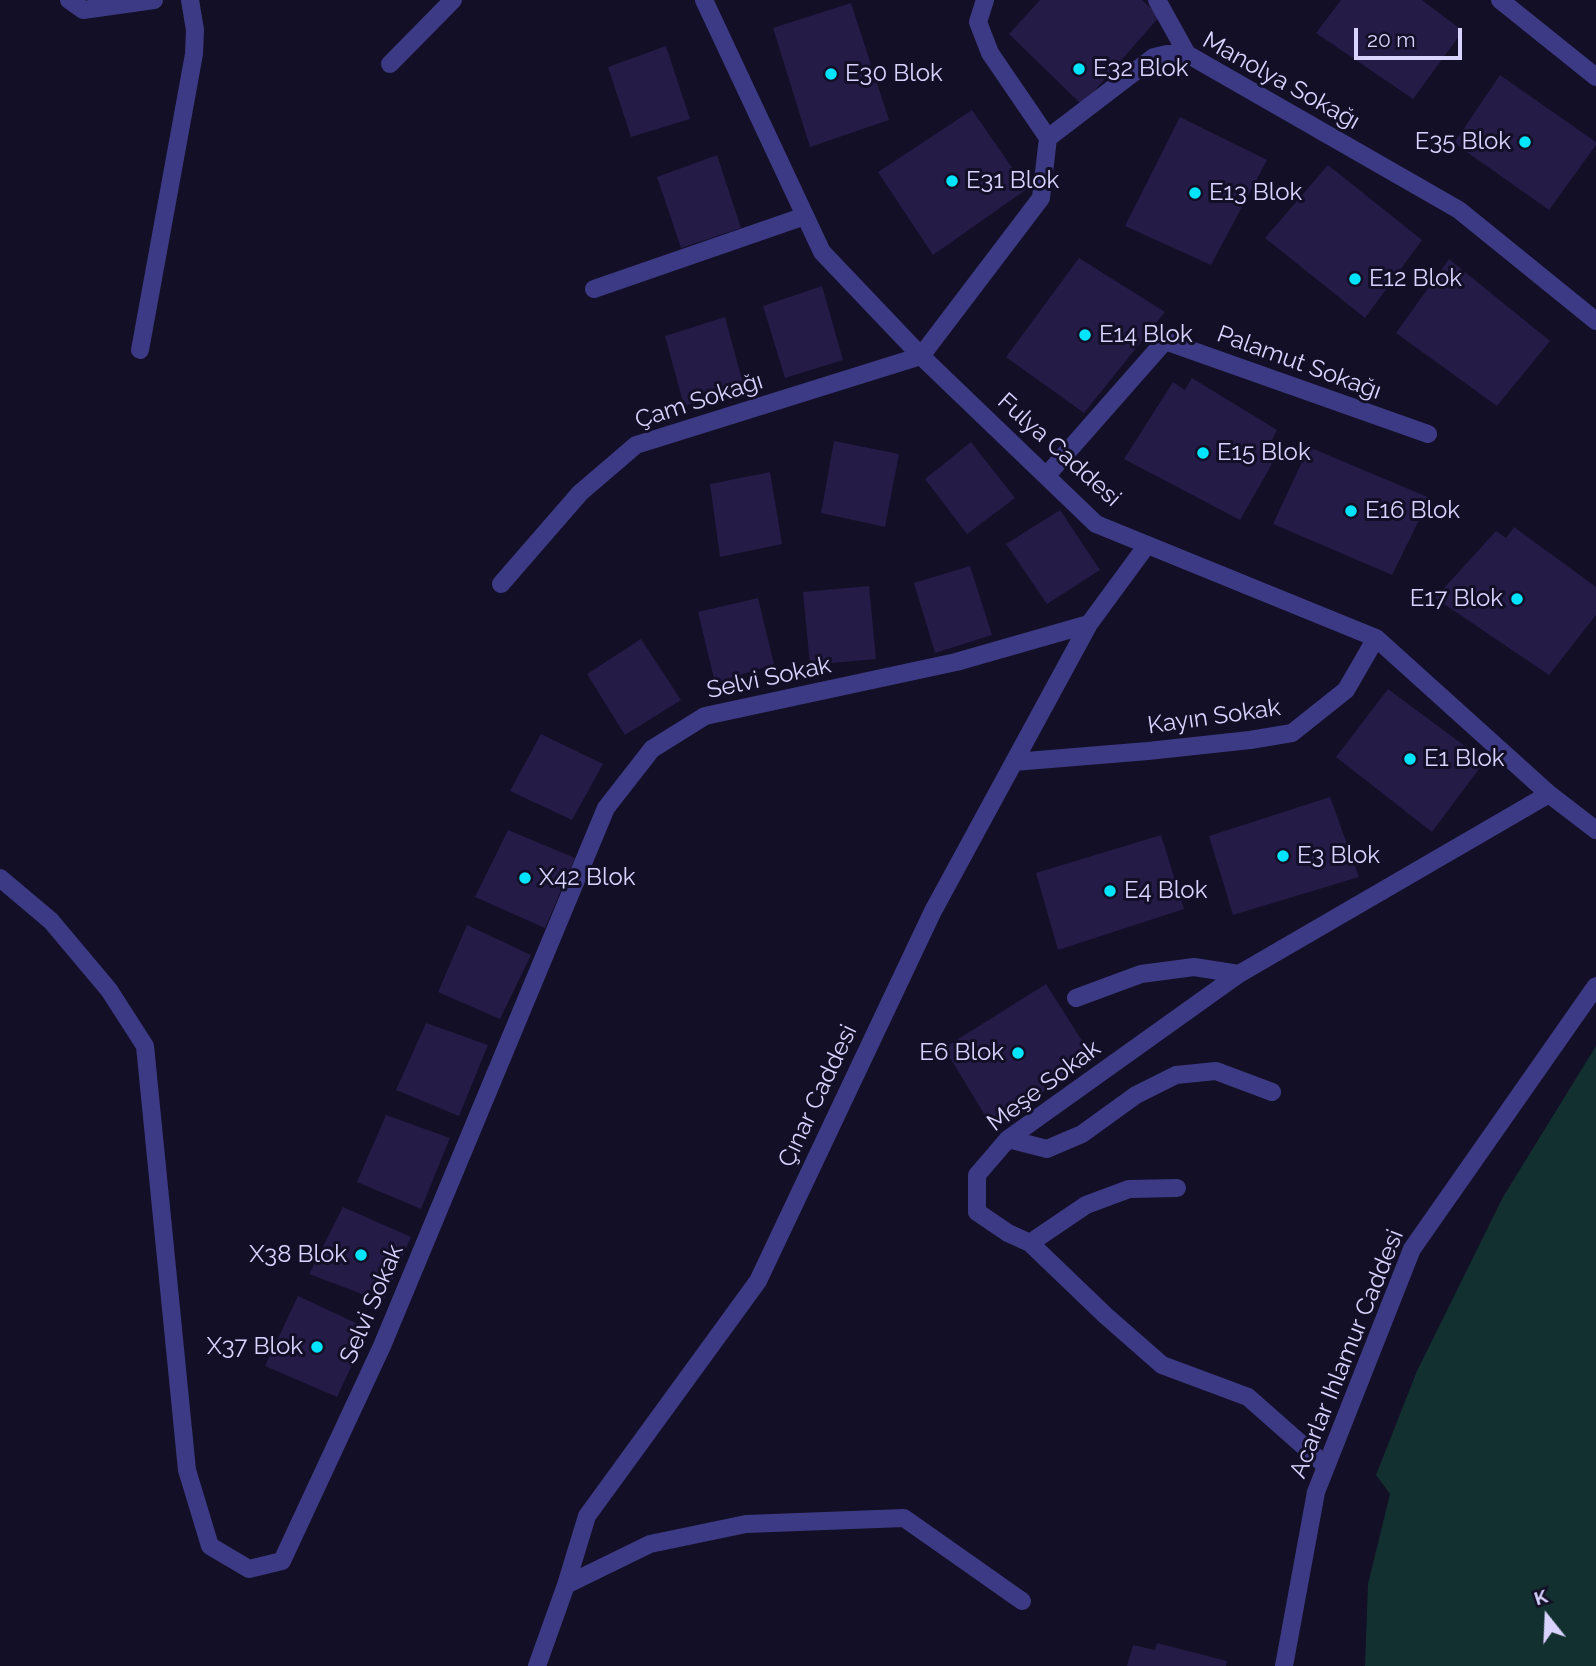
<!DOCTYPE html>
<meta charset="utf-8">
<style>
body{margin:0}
#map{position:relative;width:1596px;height:1666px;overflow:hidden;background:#130f26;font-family:Raleway,sans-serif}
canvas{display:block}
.north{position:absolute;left:1512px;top:1582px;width:70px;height:70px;-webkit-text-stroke:5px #130f26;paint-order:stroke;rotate:342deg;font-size:19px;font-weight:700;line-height:28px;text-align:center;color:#d9d4ff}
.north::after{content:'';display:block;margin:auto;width:24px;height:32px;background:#d9d4ff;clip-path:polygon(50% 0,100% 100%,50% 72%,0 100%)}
.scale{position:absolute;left:1354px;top:28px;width:108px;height:32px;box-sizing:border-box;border:4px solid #d9d4ff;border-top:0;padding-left:9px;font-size:21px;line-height:24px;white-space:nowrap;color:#d9d4ff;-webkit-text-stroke:5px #130f26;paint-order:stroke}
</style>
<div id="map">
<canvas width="1596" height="1666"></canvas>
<div class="north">K</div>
<div class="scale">20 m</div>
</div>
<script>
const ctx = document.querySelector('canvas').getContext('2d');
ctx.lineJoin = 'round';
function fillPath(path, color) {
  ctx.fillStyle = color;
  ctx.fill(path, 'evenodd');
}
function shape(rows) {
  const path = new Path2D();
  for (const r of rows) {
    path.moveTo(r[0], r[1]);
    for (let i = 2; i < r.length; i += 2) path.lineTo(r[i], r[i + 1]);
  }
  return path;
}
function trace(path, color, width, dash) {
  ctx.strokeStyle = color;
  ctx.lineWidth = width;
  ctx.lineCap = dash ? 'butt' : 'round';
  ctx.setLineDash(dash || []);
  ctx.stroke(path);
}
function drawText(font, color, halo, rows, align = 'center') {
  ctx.font = font + ' Raleway,sans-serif';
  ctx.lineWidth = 6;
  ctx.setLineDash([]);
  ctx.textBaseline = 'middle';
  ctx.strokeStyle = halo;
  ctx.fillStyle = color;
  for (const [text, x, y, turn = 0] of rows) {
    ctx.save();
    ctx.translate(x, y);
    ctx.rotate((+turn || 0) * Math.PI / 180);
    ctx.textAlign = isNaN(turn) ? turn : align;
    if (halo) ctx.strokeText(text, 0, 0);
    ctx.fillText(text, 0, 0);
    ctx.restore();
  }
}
const green = shape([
 [1596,1046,1596,1666,1365,1666,1368,1584,1390,1494,1376,1475,1417,1371,1503,1197]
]);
const building = shape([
 [1040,0,1142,0,1160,16,1082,105,1009,34],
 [1341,0,1422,0,1463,31,1413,99,1316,33],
 [851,3,889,120,810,147,773,28],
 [666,46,690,119,631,137,608,67],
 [1500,75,1596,142,1596,145,1549,210,1454,143],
 [972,110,1027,189,933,255,878,172],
 [1180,117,1267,160,1211,265,1125,226],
 [717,155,741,228,681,248,657,177],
 [1328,165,1422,240,1365,318,1265,238],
 [1079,258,1165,312,1084,413,1006,357],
 [1449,259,1550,341,1497,406,1396,333],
 [822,286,843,360,785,378,763,306],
 [725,317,744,387,684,406,665,336],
 [1192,378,1277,430,1271,442,1281,448,1240,520,1124,459,1173,382,1185,390],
 [834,441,899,454,885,527,821,513],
 [971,442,1015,498,967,534,925,479],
 [1309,447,1430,498,1392,575,1273,524],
 [770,472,782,544,720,557,710,484],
 [1060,510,1100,570,1047,604,1006,544],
 [1514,527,1596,587,1596,615,1549,675,1435,598,1496,531,1506,538],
 [970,566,992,635,935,653,914,583],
 [869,586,876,659,810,665,803,592],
 [758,598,774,664,715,683,698,612],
 [641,639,681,700,625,735,587,674],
 [1388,689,1485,761,1432,832,1336,757],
 [541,734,603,764,572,820,510,791],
 [1330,797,1359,877,1233,915,1209,836],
 [508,830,575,858,545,928,475,897],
 [1161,835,1184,909,1058,950,1036,873],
 [467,925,531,955,500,1019,438,992],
 [1046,984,1093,1058,992,1127,944,1048],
 [426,1023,488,1045,459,1116,396,1090],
 [386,1115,450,1138,421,1209,357,1182],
 [343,1207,411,1237,383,1302,309,1274],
 [298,1296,369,1329,337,1397,265,1366],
 [1157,1643,1227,1661,1226,1666,1127,1666,1133,1645,1155,1650]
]);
const minor = shape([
 [69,0,83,10,154,0],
 [704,0,822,252,921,356,1096,524,1376,638,1549,794,1596,830],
 [985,0,978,22,990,53,1048,138],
 [1157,0,1187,54],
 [1500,0,1596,77],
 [390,64,453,0],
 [594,289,805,216],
 [140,350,194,54,195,30,190,0],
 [1047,475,1165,341,1428,434],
 [501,584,580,493,636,445,921,356,1041,198,1048,138,1154,57,1167,54,1187,54,1459,210,1596,321],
 [1014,762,1148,751,1250,740,1292,733,1346,690,1376,638],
 [0,878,51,921,109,990,145,1046,187,1470,210,1546,249,1569,282,1561,382,1346,606,808,652,749,705,716,956,662,1089,624],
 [1076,998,1141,974,1194,967,1239,974],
 [1008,1139,1047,1149,1082,1134,1136,1095,1176,1075,1216,1071,1272,1092],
 [1030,1243,1086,1205,1129,1189,1177,1188],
 [1325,1465,1248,1397,1162,1365,1105,1315,1030,1243,1008,1233,977,1212,977,1175,1008,1139,1239,974,1549,794],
 [566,1585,650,1544,746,1524,904,1518,1022,1601],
 [537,1666,566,1585,587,1516,758,1281,933,911,1089,624,1147,545],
 [1284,1666,1316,1492,1412,1249,1596,986]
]);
const markers = [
 [1079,69,7,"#00e5ff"],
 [831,74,7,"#00e5ff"],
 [1525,142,7,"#00e5ff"],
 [952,181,7,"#00e5ff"],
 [1195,193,7,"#00e5ff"],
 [1355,279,7,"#00e5ff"],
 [1085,335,7,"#00e5ff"],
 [1203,453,7,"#00e5ff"],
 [1351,511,7,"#00e5ff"],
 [1517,599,7,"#00e5ff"],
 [1410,759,7,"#00e5ff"],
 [1283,856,7,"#00e5ff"],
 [525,878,7,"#00e5ff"],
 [1110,891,7,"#00e5ff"],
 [1018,1053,7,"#00e5ff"],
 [361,1255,7,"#00e5ff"],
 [317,1347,7,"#00e5ff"]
];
const poiNames = [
 ["E32 Blok",1093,69],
 ["E30 Blok",845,74],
 ["E35 Blok",1511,142,"right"],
 ["E31 Blok",966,181],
 ["E13 Blok",1209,193],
 ["E12 Blok",1369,279],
 ["E14 Blok",1099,335],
 ["E15 Blok",1217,453],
 ["E16 Blok",1365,511],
 ["E17 Blok",1503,599,"right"],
 ["E1 Blok",1424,759],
 ["E3 Blok",1297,856],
 ["X42 Blok",539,878],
 ["E4 Blok",1124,891],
 ["E6 Blok",1004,1053,"right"],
 ["X38 Blok",347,1255,"right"],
 ["X37 Blok",303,1347,"right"]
];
const streetNames = [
 ["Manolya Sokağı",1281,81,29],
 ["Palamut Sokağı",1299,363,20],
 ["Çam Sokağı",699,401,-18],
 ["Fulya Caddesi",1059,450,42],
 ["Selvi Sokak",769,678,-12],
 ["Kayın Sokak",1214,717,-8],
 ["Meşe Sokak",1044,1086,-37],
 ["Çınar Caddesi",818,1096,-65],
 ["Selvi Sokak",372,1304,-67],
 ["Acarlar Ihlamur Caddesi",1347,1354,-68]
];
fillPath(green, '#12302f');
fillPath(building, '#241b47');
trace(minor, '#3d3a85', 18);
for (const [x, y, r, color] of markers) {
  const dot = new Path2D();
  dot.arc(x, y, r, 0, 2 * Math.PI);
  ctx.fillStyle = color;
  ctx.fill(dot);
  trace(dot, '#130f26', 2.5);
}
drawText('24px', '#d9d4ff', '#130f26', poiNames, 'left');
drawText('24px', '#d9d4ff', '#130f26', streetNames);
</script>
